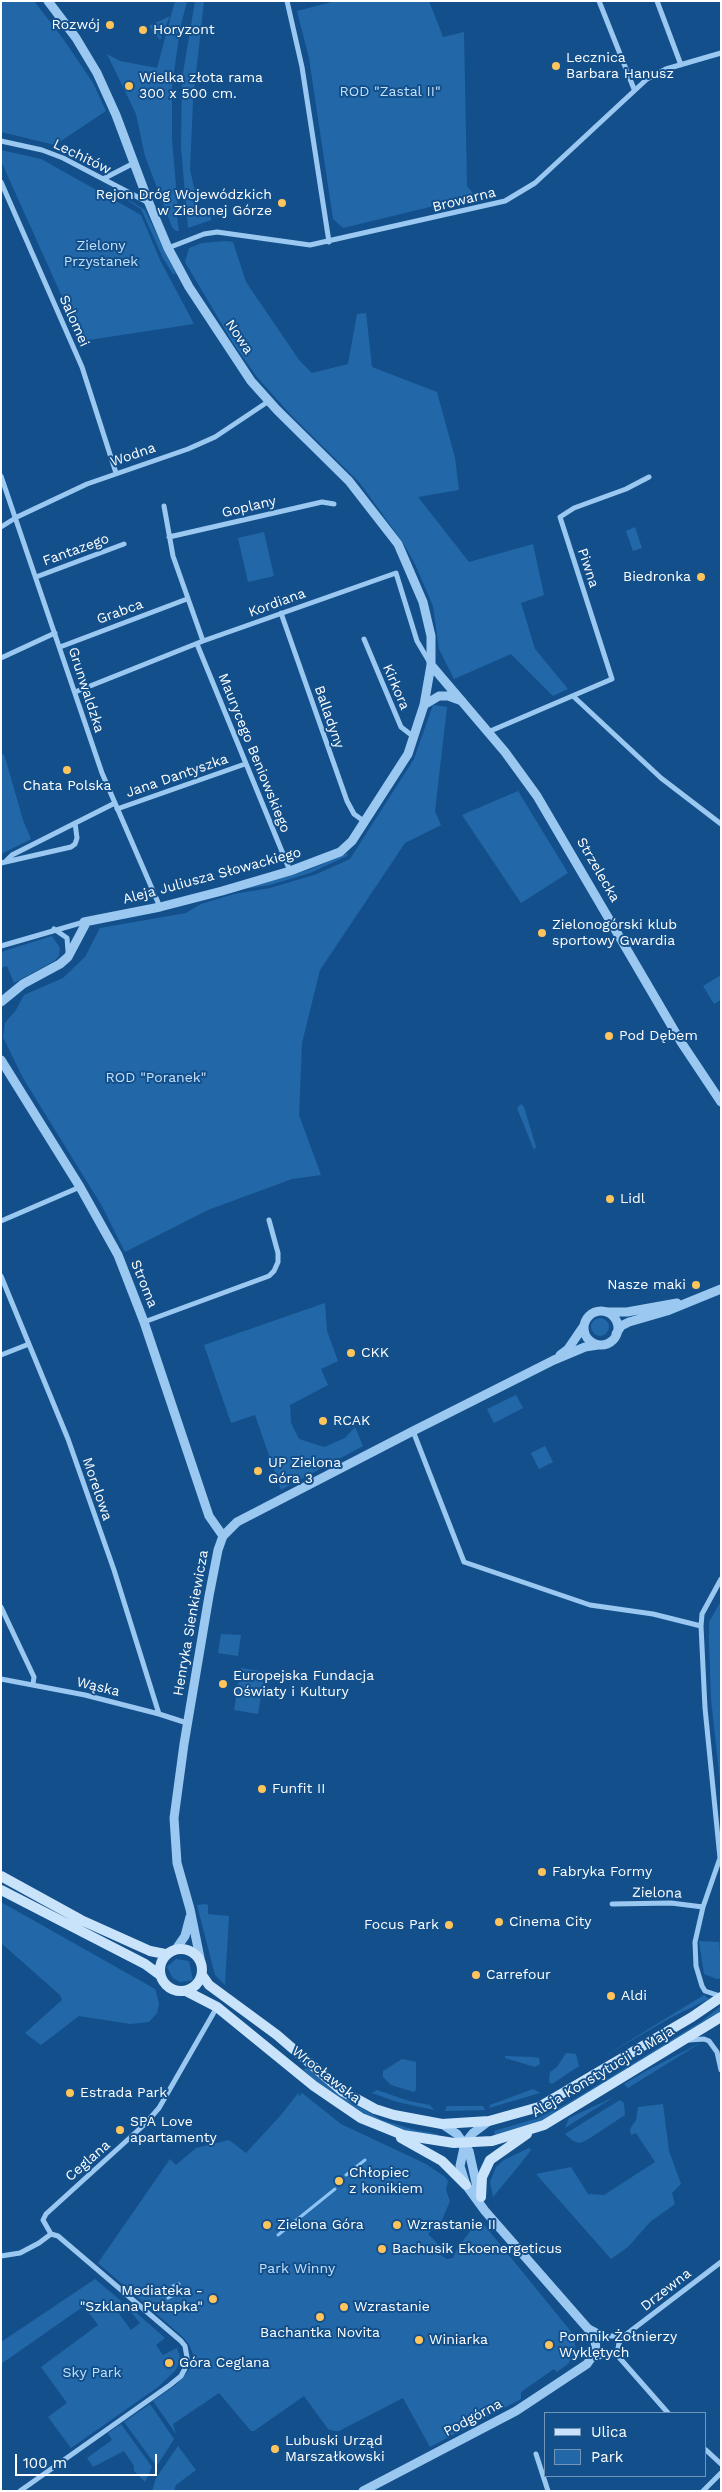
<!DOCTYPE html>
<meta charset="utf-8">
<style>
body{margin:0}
#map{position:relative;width:722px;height:2492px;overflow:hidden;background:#13508b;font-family:"Work Sans",sans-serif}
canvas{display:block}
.frame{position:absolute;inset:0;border:2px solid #fff;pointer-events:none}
.legend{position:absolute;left:544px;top:2412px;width:162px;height:65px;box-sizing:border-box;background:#13508b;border:1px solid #7196b9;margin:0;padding:6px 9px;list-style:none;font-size:15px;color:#fff}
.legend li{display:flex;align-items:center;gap:10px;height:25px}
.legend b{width:25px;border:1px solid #7196b9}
.scale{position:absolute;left:15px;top:2454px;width:142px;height:22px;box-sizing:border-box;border:2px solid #fff;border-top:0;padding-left:6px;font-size:15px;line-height:18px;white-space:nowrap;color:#fff;-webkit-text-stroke:4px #13508b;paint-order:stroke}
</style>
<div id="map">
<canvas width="722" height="2492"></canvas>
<div class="frame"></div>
<ul class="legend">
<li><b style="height:6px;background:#c9e3fb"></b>Ulica</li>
<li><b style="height:14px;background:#2268a9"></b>Park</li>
</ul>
<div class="scale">100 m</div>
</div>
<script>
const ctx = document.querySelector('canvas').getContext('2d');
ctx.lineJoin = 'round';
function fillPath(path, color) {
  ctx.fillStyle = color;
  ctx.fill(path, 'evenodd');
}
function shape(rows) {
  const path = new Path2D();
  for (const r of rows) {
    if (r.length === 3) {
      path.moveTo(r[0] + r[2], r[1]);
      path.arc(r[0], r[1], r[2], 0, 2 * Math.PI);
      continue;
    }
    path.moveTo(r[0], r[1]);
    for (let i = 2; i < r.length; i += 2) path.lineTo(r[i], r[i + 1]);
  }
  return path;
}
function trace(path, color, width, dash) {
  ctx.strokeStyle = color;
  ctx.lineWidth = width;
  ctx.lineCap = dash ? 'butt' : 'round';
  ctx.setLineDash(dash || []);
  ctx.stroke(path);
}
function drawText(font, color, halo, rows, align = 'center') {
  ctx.font = font + ' "Work Sans",sans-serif';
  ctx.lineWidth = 4;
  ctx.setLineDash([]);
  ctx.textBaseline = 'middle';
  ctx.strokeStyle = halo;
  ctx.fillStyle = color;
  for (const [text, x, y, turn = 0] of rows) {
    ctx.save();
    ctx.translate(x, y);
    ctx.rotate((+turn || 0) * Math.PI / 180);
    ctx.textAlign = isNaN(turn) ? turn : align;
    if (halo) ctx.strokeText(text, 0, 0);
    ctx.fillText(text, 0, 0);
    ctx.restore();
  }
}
const green = shape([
 [1,1,34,1,64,40,93,83,106,111,55,145,1,132],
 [175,1,187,1,180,29,172,87,172,139,178,210,176,210,179,231,176,231,172,227,145,156,136,114,107,54,120,61,157,68],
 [195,1,204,1,193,100,190,170,199,209,211,211,211,220,188,228,181,147,182,79],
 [336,1,429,1,443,37,464,32,467,186,475,196,343,228,333,219,309,58,297,11],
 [170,16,160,40,149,26],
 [1,150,41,159,141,215,160,260,194,324,82,341,1,161],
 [101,183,145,210,176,274,173,274,163,258,141,209],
 [226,241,233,242,246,282,299,360,312,373,348,364,357,314,366,313,372,367,437,392,455,458,459,490,418,497,469,562,533,544,544,595,521,603,535,649,568,689,553,696,511,654,454,679,439,649,433,606,415,564,402,541,359,482,291,415,257,377,233,343,185,262,189,248,202,243],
 [635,527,642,548,633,551,626,531],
 [264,532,274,576,248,582,238,538],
 [433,705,447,707,435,811,441,825,405,843,320,970,302,1043,299,1115,321,1175,292,1179,208,1210,125,1252,102,1206,23,1078,3,1037,5,1023,16,1010,24,995,63,978,85,957,100,928,186,913,201,904,234,894,270,888,317,874,350,859,414,759],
 [4,754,23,820,31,839,1,854,1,755],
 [518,791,568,873,521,903,462,815],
 [348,853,347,856,310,873,270,885,244,889,311,869],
 [52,936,60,948,59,956,54,961,14,983,7,966,1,968,1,952],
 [721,975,721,1000,714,1004,703,986],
 [521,1104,524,1107,536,1147,534,1150,517,1108],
 [325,1303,327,1331,338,1361,321,1369,328,1385,290,1405,291,1423,299,1439,324,1447,345,1438,355,1427,363,1446,281,1490,255,1415,231,1423,204,1345],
 [600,1327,9],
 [516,1395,523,1408,494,1423,487,1409],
 [545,1446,553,1462,539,1469,531,1453],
 [721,1601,721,1790,711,1699,709,1640,709,1622],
 [221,1634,241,1635,238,1656,218,1653],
 [241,1668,265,1672,258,1714,234,1710],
 [1,1902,155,1989,159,2003,157,2013,149,2022,130,2024,79,2016,41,2045,25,2033,62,2000,60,1995,1,1943],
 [206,1904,208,1905,208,1914,229,1916,225,1985,215,1975,197,1905],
 [719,1935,721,1978,717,1979,704,1974,699,1941,719,1942],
 [176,1959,189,1961,193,1980,180,1982,173,1978,167,1967],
 [704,1995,709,1999,670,2018,603,2057],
 [721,2006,721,2012,572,2104,539,2122,495,2135,494,2131,538,2118,568,2103,702,2021],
 [702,2042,628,2088,624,2084,646,2071],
 [566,2053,576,2054,579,2066,552,2084,549,2082,550,2072,557,2067],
 [505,2056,534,2057,539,2058,540,2064,535,2067,505,2058],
 [402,2059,416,2062,416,2090,414,2092,391,2085,383,2077,383,2071],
 [307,2068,339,2095,382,2120,415,2130,438,2134,438,2137,401,2130,373,2119,327,2090,303,2070],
 [533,2089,540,2093,489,2108,490,2105],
 [377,2090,409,2101,430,2105,434,2110,397,2102,372,2093],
 [299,2092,298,2097,302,2093,341,2124,426,2164,445,2177,448,2181,446,2190,450,2201,442,2220,428,2234,443,2249,439,2254,447,2259,453,2258,457,2249,476,2223,479,2220,481,2221,573,2334,576,2351,568,2364,557,2372,554,2369,521,2392,521,2399,430,2447,403,2398,339,2431,334,2431,328,2429,304,2396,254,2431,251,2431,219,2393,173,2424,176,2434,153,2401,176,2385,189,2370,193,2355,190,2346,183,2337,98,2263,170,2159,176,2165,196,2148,229,2140,246,2153,281,2115],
 [614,2097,568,2126,565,2128,569,2118],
 [620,2100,624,2103,625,2115,587,2140,580,2143,573,2141,565,2134],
 [663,2104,669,2151,681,2184,672,2193,675,2204,650,2222,628,2247,611,2259,536,2174,571,2167,588,2194,604,2195,655,2162,636,2133,631,2135,630,2129,636,2120,638,2107],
 [447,2106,483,2106,485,2110,445,2111],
 [529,2148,531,2150,521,2163,493,2197,490,2182,496,2167,504,2160],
 [95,2279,121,2301,117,2311,131,2330,140,2323,131,2312,132,2309,165,2338,156,2345,163,2355,177,2348,181,2359,175,2371,158,2387,71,2448,48,2417,67,2403,41,2367,98,2325,84,2306,1,2364,1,2342],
 [150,2404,174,2439,158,2464,155,2464,124,2422],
 [121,2424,152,2467,145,2482,134,2471,134,2466,124,2451,93,2467,87,2458,112,2440,108,2433],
 [178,2446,196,2470,176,2485,174,2491,152,2491,156,2478]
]);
const stream = shape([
 [346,2175,365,2160],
 [278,2235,335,2189],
 [168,2298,172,2296,173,2286,179,2284]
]);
const minor = shape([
 [287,1,302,67,329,242],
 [599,1,634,89],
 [657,1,681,65],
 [1,141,42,150,63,158,149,203],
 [103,179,134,163],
 [1,182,82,367,116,473],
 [168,248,204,234,217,232,310,245,505,201,535,183,647,79,666,69,721,53],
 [1,476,102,773,160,907],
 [164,506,173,556,203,641],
 [1,527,17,517,87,484,188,449,215,437,269,401],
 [169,537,322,502,334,504],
 [36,577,124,544],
 [281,613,347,801,354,814,365,822],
 [364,639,401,727,414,737],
 [197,644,290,871],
 [60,647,187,599],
 [1,658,55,633],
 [75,692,203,641,396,573,417,641,430,663],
 [573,696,661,778,721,824],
 [488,732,612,679,560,517,574,508,626,489,649,477],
 [117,809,245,764],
 [6,861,12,855,115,803],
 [1,863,71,847,75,844,77,838,75,823],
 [54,929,67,938,68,951],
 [1,946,84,922],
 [1,1221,80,1187],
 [1,1276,68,1439,114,1570,159,1714],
 [144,1322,269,1276,274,1271,278,1262,278,1253,269,1220],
 [1,1355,29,1344],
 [413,1431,464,1562,590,1605,653,1614,701,1626],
 [1,1607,34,1677,33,1684],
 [1,1679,85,1695,159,1714,187,1723],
 [612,1904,671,1903,703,1907],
 [720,1996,705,1991,702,1986,696,1966,695,1942,703,1907,720,1858,705,1708,701,1626,702,1614,721,1579],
 [689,2040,704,2039,709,2041,717,2052,721,2070],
 [51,2234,43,2220,46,2214,145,2124,159,2108,217,2007],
 [1,2256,20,2253,39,2243,51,2234],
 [589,2327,606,2336,624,2336],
 [617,2355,619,2343,624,2336,721,2262],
 [591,2360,608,2354,617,2355,668,2413],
 [706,2450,721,2464],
 [536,2454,548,2491],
 [20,2491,170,2385,181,2376,188,2363,185,2346,181,2341,58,2236,51,2234],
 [703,2491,721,2473]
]);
const tertiary = shape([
 [431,665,505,752,537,796,681,1042,721,1102],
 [424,705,439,696,448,696,462,701],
 [1,1002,23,984,60,964,68,957,85,925,84,922,160,907,222,891,290,871,340,852,352,841,408,754,424,705,431,665,431,636,423,602,398,544,349,481,277,410,251,381,189,287,168,248,149,203,116,115,97,73,76,38,48,1],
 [1,1060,80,1187,118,1255,144,1322,209,1516,223,1536],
 [601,1328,17],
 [608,1312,627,1312,677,1303],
 [616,1334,621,1326,629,1322,667,1311,721,1289],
 [560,1355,568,1349,583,1327],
 [176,1949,185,1936,190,1917],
 [200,1958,190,1909,177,1863,174,1818,184,1744,209,1596,218,1550,223,1536,237,1522,413,1431,554,1360,585,1347,598,1345],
 [442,2124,457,2134,469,2151,477,2187,481,2197],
 [363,2491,516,2411,587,2364,596,2351,595,2339,590,2331,485,2211,466,2185,460,2166,465,2143,473,2133,489,2121]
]);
const secondary = shape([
 [1,1876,81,1920,150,1951,165,1954],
 [1,1890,145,1964,160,1975],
 [181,1970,21],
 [202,1975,209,1985,277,2035,342,2091,375,2109,394,2115,442,2124,489,2121,539,2107,692,2017,721,1997],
 [186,1991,217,2007,314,2086,361,2118,403,2135,454,2143,492,2141,544,2125,721,2017],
 [401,2138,442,2161,466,2185],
 [481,2197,482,2177,490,2160,527,2134]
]);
const markers = [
 [110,25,5,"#ffc45b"],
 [143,30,5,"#ffc45b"],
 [556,66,5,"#ffc45b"],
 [129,86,5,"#ffc45b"],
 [282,203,5,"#ffc45b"],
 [701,577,5,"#ffc45b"],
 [67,770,5,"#ffc45b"],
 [542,933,5,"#ffc45b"],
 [609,1036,5,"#ffc45b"],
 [610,1199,5,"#ffc45b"],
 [696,1285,5,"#ffc45b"],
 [351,1353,5,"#ffc45b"],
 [323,1421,5,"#ffc45b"],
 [258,1471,5,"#ffc45b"],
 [223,1684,5,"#ffc45b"],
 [262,1789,5,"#ffc45b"],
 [542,1872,5,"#ffc45b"],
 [499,1922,5,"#ffc45b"],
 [449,1925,5,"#ffc45b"],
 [476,1975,5,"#ffc45b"],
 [611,1996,5,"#ffc45b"],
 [70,2093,5,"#ffc45b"],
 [120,2130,5,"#ffc45b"],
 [339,2181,5,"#ffc45b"],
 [267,2225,5,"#ffc45b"],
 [397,2225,5,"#ffc45b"],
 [382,2249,5,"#ffc45b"],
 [213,2299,5,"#ffc45b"],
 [344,2307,5,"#ffc45b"],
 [320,2317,5,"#ffc45b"],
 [419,2340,5,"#ffc45b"],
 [549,2345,5,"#ffc45b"],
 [169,2363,5,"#ffc45b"],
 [275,2449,5,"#ffc45b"]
];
const poiNames = [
 ["Rozwój",100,25,"right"],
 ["Horyzont",153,30],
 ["Lecznica",566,58],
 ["Barbara Hanusz",566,74],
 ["Wielka złota rama",139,78],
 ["300 x 500 cm.",139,94],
 ["Rejon Dróg Wojewódzkich",272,195,"right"],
 ["w Zielonej Górze",272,211,"right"],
 ["Biedronka",691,577,"right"],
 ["Chata Polska",67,786,"center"],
 ["Zielonogórski klub",552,925],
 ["sportowy Gwardia",552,941],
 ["Pod Dębem",619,1036],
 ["Lidl",620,1199],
 ["Nasze maki",686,1285,"right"],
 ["CKK",361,1353],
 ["RCAK",333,1421],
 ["UP Zielona",268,1463],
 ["Góra 3",268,1479],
 ["Europejska Fundacja",233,1676],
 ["Oświaty i Kultury",233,1692],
 ["Funfit II",272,1789],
 ["Fabryka Formy",552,1872],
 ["Cinema City",509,1922],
 ["Focus Park",439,1925,"right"],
 ["Carrefour",486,1975],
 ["Aldi",621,1996],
 ["Estrada Park",80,2093],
 ["SPA Love",130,2122],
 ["apartamenty",130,2138],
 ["Chłopiec",349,2173],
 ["z konikiem",349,2189],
 ["Zielona Góra",277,2225],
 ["Wzrastanie II",407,2225],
 ["Bachusik Ekoenergeticus",392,2249],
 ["Mediateka -",203,2291,"right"],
 ["\"Szklana Pułapka\"",203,2307,"right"],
 ["Wzrastanie",354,2307],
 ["Bachantka Novita",320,2333,"center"],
 ["Pomnik Żołnierzy",559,2337],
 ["Wyklętych",559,2353],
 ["Winiarka",429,2340],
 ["Góra Ceglana",179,2363],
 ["Lubuski Urząd",285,2441],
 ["Marszałkowski",285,2457]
];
const parkNames = [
 ["ROD \"Zastal II\"",390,92],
 ["Zielony",101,246],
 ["Przystanek",101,262],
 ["ROD \"Poranek\"",156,1078],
 ["Park Winny",297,2269],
 ["Sky Park",92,2373]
];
const streetNames = [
 ["Lechitów",82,157,26],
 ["Browarna",464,200,-14],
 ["Salomei",74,321,66],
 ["Nowa",239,337,56],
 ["Wodna",133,455,-19],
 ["Goplany",249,507,-13],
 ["Fantazego",76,550,-20],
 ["Piwna",588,568,72],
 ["Kordiana",277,603,-20],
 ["Grabca",120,612,-20],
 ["Kirkora",396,687,67],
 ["Grunwaldzka",86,690,72],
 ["Balladyny",329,717,71],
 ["Maurycego Beniowskiego",254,753,68],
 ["Jana Dantyszka",177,776,-19],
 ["Strzelecka",598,870,60],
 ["Aleja Juliusza Słowackiego",212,876,-15],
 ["Stroma",144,1284,68],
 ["Morelowa",97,1489,71],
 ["Henryka Sienkiewicza",191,1623,-80],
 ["Wąska",98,1687,14],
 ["Zielona",657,1893,1],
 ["Aleja Konstytucji 3 Maja",603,2072,-31],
 ["Wrocławska",326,2075,38],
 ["Ceglana",88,2161,-41],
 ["Drzewna",666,2290,-38],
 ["Podgórna",473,2418,-28]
];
fillPath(green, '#2268a9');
trace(stream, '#8dc4f4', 3);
trace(minor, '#9bc8f0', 5);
trace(tertiary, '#9bc8f0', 9);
trace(secondary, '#c9e3fb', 10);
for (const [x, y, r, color] of markers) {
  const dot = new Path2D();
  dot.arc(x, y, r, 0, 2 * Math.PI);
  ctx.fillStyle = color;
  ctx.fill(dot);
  trace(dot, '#13508b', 2);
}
drawText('14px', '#fff', '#13508b', poiNames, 'left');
drawText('14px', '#c2e0fc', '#13508b', parkNames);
drawText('14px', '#fff', '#13508b', streetNames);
</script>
